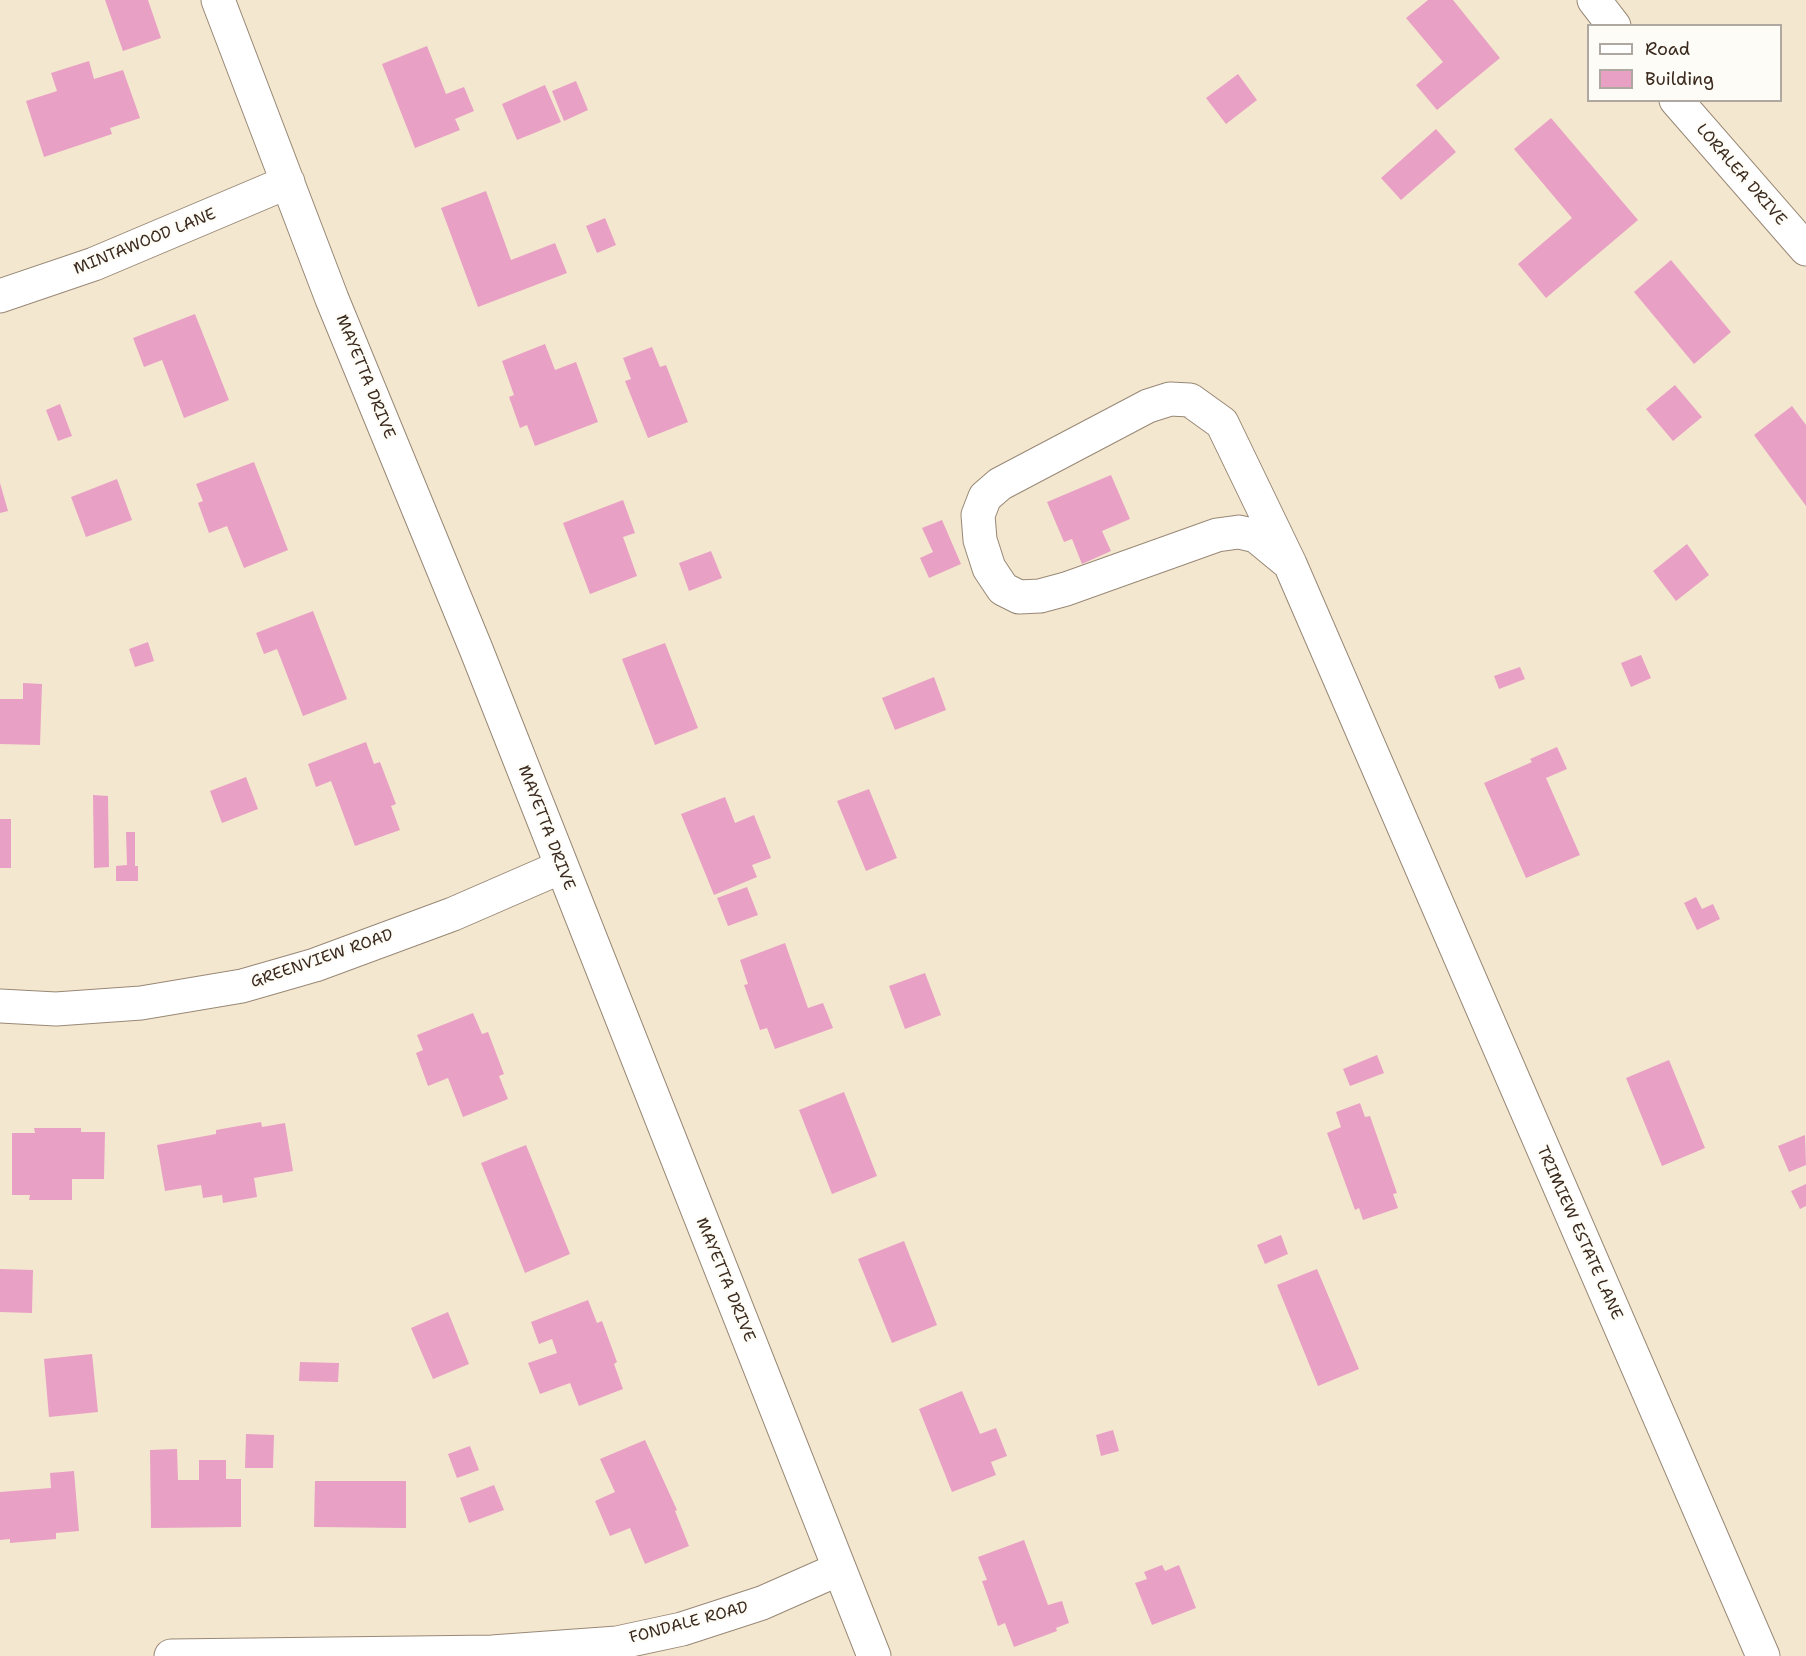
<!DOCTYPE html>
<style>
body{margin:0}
#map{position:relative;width:1806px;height:1656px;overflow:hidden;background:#f4e7cf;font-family:"Shantell Sans",sans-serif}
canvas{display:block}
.legend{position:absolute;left:1587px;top:24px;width:195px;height:78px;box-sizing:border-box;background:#fdfcf7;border:2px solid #afa8a0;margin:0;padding:8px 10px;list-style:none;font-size:18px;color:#3b2a1e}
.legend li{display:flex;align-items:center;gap:12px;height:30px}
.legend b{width:30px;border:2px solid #afa8a0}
</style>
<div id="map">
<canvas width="1806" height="1656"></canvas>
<ul class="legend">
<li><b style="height:8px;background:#fff"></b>Road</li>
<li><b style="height:16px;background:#e8a0c5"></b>Building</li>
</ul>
</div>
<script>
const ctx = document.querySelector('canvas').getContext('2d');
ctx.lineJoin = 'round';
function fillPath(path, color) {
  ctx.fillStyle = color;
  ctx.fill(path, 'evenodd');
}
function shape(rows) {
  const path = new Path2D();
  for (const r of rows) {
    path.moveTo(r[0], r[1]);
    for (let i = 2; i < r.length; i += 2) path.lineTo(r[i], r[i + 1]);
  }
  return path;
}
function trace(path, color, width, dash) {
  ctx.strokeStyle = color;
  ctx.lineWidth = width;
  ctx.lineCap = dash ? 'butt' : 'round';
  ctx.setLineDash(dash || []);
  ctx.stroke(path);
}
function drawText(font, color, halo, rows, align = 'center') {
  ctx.font = font + ' "Shantell Sans",sans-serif';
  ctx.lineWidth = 4.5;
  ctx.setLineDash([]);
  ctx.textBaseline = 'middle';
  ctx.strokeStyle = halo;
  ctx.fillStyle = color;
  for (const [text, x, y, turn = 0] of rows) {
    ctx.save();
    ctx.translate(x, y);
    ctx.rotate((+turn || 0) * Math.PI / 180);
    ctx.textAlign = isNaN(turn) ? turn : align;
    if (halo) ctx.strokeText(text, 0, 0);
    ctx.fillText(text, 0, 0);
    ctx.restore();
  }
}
const building = shape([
 [105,0,148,0,161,38,123,51],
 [1428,0,1453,0,1500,58,1437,110,1416,85,1443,62,1406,18],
 [427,46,446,94,464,87,474,111,455,119,460,130,415,148,382,64],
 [89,61,94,79,123,70,140,118,110,128,112,134,44,157,26,101,57,91,51,73],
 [1238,74,1257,100,1226,124,1206,98],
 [576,81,588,110,564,121,552,91],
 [545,85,561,122,517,140,502,104],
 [1551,118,1638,220,1546,298,1518,264,1572,218,1514,149],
 [1436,129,1456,152,1401,200,1381,178],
 [486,191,511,260,555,243,567,273,478,307,441,208],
 [605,218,616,245,597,253,586,226],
 [1671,260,1731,332,1694,364,1634,292],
 [195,314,229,400,184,418,162,360,144,367,133,338],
 [545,344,555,370,576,362,598,422,535,446,527,425,520,428,509,397,514,395,502,361],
 [652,347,660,367,666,365,688,422,648,438,625,381,631,379,623,358],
 [1675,385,1702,417,1673,441,1646,409],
 [60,404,72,436,58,441,46,410],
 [1792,406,1806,425,1806,506,1754,435],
 [254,462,288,550,244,568,227,526,209,533,198,503,203,501,196,484],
 [1111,475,1130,519,1102,531,1111,551,1082,564,1072,539,1064,542,1047,502],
 [117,479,132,520,86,537,71,497],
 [0,483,8,511,0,513],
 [623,500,635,533,623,537,637,576,590,594,563,523],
 [942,520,961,564,929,578,920,558,933,552,922,528],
 [1687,544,1709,575,1676,601,1653,571],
 [711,551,722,578,689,591,679,563],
 [313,611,347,699,303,716,277,649,264,654,256,633],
 [148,642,154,661,135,667,129,649],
 [665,643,698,728,655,745,622,659],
 [1641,655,1651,678,1631,687,1621,663],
 [1520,667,1525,679,1499,689,1494,676],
 [934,677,946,710,895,730,882,698],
 [23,683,42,684,40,745,0,744,0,699,23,699],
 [366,742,374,764,380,762,396,804,391,806,400,830,355,846,331,781,316,787,308,764],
 [1557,747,1567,769,1546,778,1580,855,1526,878,1484,783,1532,762,1530,759],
 [246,777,258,809,222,823,210,791],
 [869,789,897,858,866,871,837,801],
 [93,795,108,796,109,867,94,868],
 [725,797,735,823,754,815,771,858,752,865,757,877,714,895,681,814],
 [0,819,11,819,11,868,0,868],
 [126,832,135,832,135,866,138,866,138,881,116,881,116,866,127,865],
 [747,887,758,915,728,926,717,898],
 [1696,897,1702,909,1713,904,1720,919,1697,930,1684,903],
 [785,943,808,1008,823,1003,833,1028,775,1049,767,1028,760,1030,744,985,748,984,740,960],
 [925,973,941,1015,905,1029,889,986],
 [473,1013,482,1034,488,1032,504,1074,499,1076,508,1099,463,1117,448,1078,428,1086,416,1053,423,1050,417,1035],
 [1377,1055,1384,1073,1350,1086,1343,1069],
 [1669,1060,1705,1148,1662,1166,1626,1078],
 [844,1092,877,1176,832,1194,799,1110],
 [1360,1103,1365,1117,1370,1116,1397,1193,1393,1194,1398,1208,1363,1220,1359,1208,1355,1210,1327,1133,1341,1127,1336,1112],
 [261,1122,262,1127,285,1123,293,1171,254,1178,257,1197,223,1203,222,1195,203,1198,201,1185,165,1191,157,1145,216,1134,216,1130],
 [34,1128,81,1128,81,1132,105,1132,104,1179,72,1179,72,1200,29,1200,30,1195,12,1195,12,1133,35,1133],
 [1805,1135,1806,1165,1789,1172,1778,1146],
 [526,1145,570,1254,525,1273,481,1163],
 [1806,1184,1806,1206,1800,1209,1791,1191],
 [1281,1235,1288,1254,1265,1264,1257,1245],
 [904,1241,937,1325,892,1343,858,1259],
 [0,1269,33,1270,32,1313,0,1312],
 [1317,1269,1359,1369,1318,1386,1277,1285],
 [588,1300,597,1323,602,1321,617,1362,614,1364,623,1389,579,1406,570,1383,540,1394,528,1363,557,1353,552,1339,539,1344,531,1322],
 [448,1312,469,1364,433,1379,411,1328],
 [92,1354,98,1412,49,1417,44,1359],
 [300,1362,339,1363,338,1382,299,1381],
 [962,1391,980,1434,996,1428,1007,1456,991,1462,996,1475,952,1492,919,1409],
 [1113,1430,1119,1451,1101,1456,1096,1435],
 [246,1434,274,1435,273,1468,245,1468],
 [645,1440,677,1510,675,1511,689,1546,645,1564,630,1528,610,1536,595,1501,615,1492,600,1459],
 [470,1446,479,1470,457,1478,448,1454],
 [177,1449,178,1480,199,1480,199,1460,226,1460,226,1479,241,1479,241,1527,151,1528,150,1450],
 [74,1471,79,1531,56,1533,56,1539,10,1543,10,1539,0,1540,0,1492,51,1488,50,1473],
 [315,1481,406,1481,406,1528,314,1527],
 [494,1485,504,1510,469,1523,460,1498],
 [1024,1540,1048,1605,1062,1601,1069,1623,1056,1628,1057,1631,1014,1647,1005,1623,998,1626,982,1581,987,1580,978,1557],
 [1162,1565,1165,1571,1179,1565,1196,1608,1152,1625,1135,1583,1147,1579,1144,1572]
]);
const minor = shape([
 [218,0,332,299,476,649,874,1656],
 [1594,0,1614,26],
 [1676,100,1806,249],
 [0,296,94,264,288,182],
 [1290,564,1256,536,1239,532,1217,535,1066,589,1040,596,1019,597,1003,589,989,568,980,540,978,515,985,497,1000,484,1148,406,1170,399,1190,400,1222,423,1290,564,1763,1656],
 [0,1006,56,1009,141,1003,242,986,315,965,453,914,561,867],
 [171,1656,492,1652,617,1643,682,1629,762,1603,839,1569]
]);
const streetNames = [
 ["LORALEA DRIVE",1741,175,49],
 ["MINTAWOOD LANE",145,242,-22],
 ["MAYETTA DRIVE",365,377,68],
 ["MAYETTA DRIVE",546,828,69],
 ["GREENVIEW ROAD",322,959,-19],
 ["TRIMIEW ESTATE LANE",1579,1233,66],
 ["MAYETTA DRIVE",725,1280,68],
 ["FONDALE ROAD",689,1623,-15]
];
fillPath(building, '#e8a0c5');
trace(minor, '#988876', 35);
trace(minor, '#fff', 33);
drawText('16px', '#3b2a1e', '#fdfcf7', streetNames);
</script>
